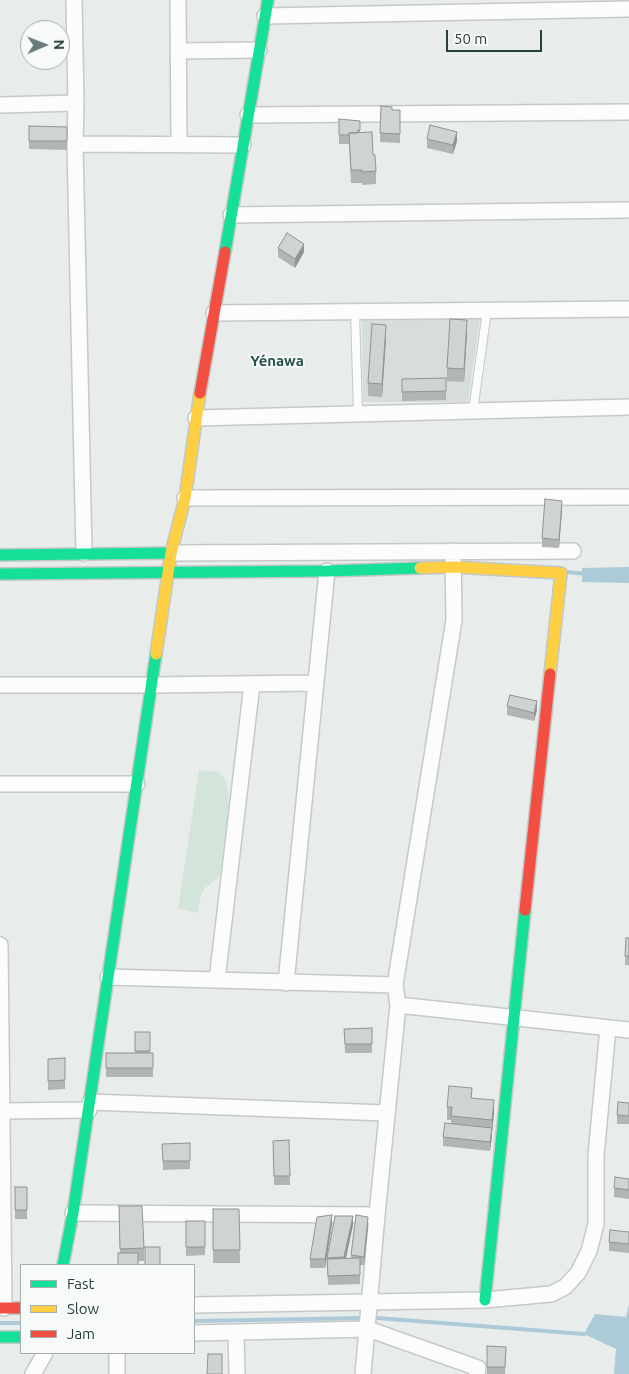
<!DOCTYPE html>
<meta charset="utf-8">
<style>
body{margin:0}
#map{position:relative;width:629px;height:1374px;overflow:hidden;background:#e8eceb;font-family:Ubuntu,sans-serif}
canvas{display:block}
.legend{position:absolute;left:20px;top:1264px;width:175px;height:90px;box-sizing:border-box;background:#f7faf9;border:1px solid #a3afae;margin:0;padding:6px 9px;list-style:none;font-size:15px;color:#263f3d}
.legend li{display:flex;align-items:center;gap:10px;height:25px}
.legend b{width:25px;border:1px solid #a3afae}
.north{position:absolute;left:20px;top:20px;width:50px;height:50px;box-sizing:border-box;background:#f7faf9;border:1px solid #a3afae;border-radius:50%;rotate:89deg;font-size:14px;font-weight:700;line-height:20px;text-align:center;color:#263f3d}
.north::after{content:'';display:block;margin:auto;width:18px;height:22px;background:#6a7c7a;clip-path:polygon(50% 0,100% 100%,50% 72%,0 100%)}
.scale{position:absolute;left:446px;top:30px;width:96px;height:22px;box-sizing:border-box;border:2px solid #263f3d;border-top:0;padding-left:6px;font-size:15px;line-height:18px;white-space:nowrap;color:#263f3d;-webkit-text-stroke:4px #f7faf9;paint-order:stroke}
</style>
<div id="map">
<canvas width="629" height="1374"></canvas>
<ul class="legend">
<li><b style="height:6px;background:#16e098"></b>Fast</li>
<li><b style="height:6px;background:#ffcf43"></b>Slow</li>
<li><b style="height:6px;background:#f24e42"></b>Jam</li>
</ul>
<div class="north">N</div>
<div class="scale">50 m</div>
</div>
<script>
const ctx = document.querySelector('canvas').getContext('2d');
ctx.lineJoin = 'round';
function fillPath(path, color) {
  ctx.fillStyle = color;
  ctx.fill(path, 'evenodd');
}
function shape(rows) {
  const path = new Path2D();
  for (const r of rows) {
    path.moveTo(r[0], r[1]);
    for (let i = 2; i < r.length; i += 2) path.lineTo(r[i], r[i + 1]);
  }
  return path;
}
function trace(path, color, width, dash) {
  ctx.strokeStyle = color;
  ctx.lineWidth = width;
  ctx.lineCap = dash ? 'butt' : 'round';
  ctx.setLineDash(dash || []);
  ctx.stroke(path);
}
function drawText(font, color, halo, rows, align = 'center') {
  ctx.font = font + ' Ubuntu,sans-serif';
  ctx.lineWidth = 4;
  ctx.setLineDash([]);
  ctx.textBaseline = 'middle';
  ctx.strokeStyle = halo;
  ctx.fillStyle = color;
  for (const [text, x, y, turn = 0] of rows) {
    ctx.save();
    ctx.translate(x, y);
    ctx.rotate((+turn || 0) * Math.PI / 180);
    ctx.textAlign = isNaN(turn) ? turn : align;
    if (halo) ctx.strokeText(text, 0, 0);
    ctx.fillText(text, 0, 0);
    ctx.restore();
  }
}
const built = shape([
 [480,318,468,402,363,402,362,321]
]);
const green = shape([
 [199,770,219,772,226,781,228,791,229,812,226,854,222,868,219,877,205,888,201,895,198,913,178,909]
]);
const water = shape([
 [629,567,629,583,582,582,582,568],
 [629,1304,629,1374,614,1374,616,1349,584,1334,595,1314,626,1317]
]);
const stream = shape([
 [566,572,587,574],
 [377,1318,584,1334],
 [194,1321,364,1318],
 [0,1323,21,1323]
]);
const lane = shape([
 [355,312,358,413],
 [473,411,487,311]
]);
const street = shape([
 [74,0,76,103,75,144,84,553],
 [178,0,179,144],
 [265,16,629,9],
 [178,51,259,50],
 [0,105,76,103],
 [248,115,629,112],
 [75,144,243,145],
 [231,215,629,210],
 [214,313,629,309],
 [196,418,629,407],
 [185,498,629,497],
 [171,553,573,551],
 [0,685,152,685,315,683],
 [0,784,137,784],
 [0,945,4,1308],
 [108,977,395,985],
 [217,980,252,684],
 [286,983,327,571],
 [398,1005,629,1030],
 [90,1102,386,1113],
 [2,1111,89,1110],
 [73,1213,377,1215],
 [194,1305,485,1300,551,1294,565,1287,578,1273,589,1251,596,1224,596,1155,608,1028],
 [194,1333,368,1329,478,1368,477,1374],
 [236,1333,237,1374],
 [117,1353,117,1374],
 [33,1374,45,1353],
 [363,1374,377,1215,398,1005,395,985,454,620,453,551]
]);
const fast = shape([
 [225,252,268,0],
 [0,555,171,553],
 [0,574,327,571,420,568],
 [63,1265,73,1213,156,654],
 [485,1300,525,910],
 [0,1337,21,1337]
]);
const slow = shape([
 [420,568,454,567,561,573,550,674],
 [156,654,171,553,185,498,200,393]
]);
const jam = shape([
 [200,393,225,252],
 [525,910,550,674],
 [0,1308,21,1308]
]);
const wall = shape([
 [381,106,392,110,400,110,400,143,380,142],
 [360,121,360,133,373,155,376,171,376,184,362,185,362,183,351,183,349,144,339,144,339,135],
 [29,126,67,127,67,150,29,149],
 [427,139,457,141,453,154,427,148],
 [278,248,304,252,295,268,278,257],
 [467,333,464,382,447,381,447,368],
 [386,338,382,397,368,396,368,383],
 [446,378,446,400,402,401,402,379],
 [562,510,559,548,542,547,542,538],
 [507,706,537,710,534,721,507,715],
 [626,938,629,938,629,965,625,965],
 [372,1028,372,1053,345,1053,344,1029],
 [135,1032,150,1032,150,1053,153,1053,153,1077,106,1077,106,1053,135,1053],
 [65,1058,65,1089,48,1090,48,1059],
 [472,1098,494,1113,490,1151,443,1146,443,1137,451,1123,451,1120,447,1120,447,1107],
 [629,1103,629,1124,617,1124,617,1115],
 [289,1140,290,1185,274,1185,273,1141],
 [190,1143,190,1169,163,1170,162,1144],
 [629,1179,629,1199,614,1197,614,1188],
 [15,1187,27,1187,27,1219,15,1219],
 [119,1206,144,1248,144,1261,138,1261,120,1253],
 [213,1209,239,1209,240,1263,213,1263],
 [186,1221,205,1221,205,1255,186,1256],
 [332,1224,325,1268,310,1268,310,1259],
 [353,1225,346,1259,351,1259,351,1255,368,1226,364,1265,360,1265,360,1284,328,1285,327,1258],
 [629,1232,629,1253,609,1251,609,1242],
 [487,1346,506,1347,505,1374,487,1374]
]);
const shadedWall = shape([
 [457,132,457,141,453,154,453,145],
 [304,244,304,252,295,268,295,259],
 [467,320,467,333,464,382,464,369],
 [386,325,386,338,382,397,382,384],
 [562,501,562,510,559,548,559,540],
 [537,701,537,710,534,721,534,713],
 [494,1100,494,1113,492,1133,492,1120],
 [492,1128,492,1137,490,1151,490,1142],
 [332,1215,332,1224,325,1268,325,1259],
 [353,1216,353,1225,344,1266,344,1257],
 [368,1217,368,1226,364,1265,364,1257]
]);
const building = shape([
 [381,106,392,107,392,110,400,110,400,134,380,133,381,106],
 [339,119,360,121,360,130,358,130,357,133,349,133,349,135,339,135,339,119],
 [430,125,457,132,453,145,427,139,430,125],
 [29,126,67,127,67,141,29,141,29,126],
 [372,132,373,155,375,155,376,171,362,172,362,170,351,170,349,133,372,132],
 [287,233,304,244,295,259,278,248,287,233],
 [450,319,467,320,464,369,447,368,450,319],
 [372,324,386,325,382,384,368,383,372,324],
 [446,378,446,391,402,392,402,379,446,378],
 [545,499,562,501,559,540,542,538,545,499],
 [510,695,537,701,534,713,507,706,510,695],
 [626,938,629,938,629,956,625,956,626,938],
 [372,1028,372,1044,345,1044,344,1029,372,1028],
 [135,1032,150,1032,150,1051,135,1051,135,1032],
 [106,1053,153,1053,153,1068,106,1068,106,1053],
 [65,1058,65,1080,48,1081,48,1059,65,1058],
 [449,1086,472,1088,471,1098,494,1100,492,1120,451,1116,452,1107,447,1107,449,1086],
 [618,1102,629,1103,629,1116,617,1115,618,1102],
 [445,1123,492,1128,490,1142,443,1137,445,1123],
 [289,1140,290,1176,274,1176,273,1141,289,1140],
 [190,1143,190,1161,163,1161,162,1144,190,1143],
 [615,1177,629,1179,629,1190,614,1188,615,1177],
 [15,1187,27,1187,27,1210,15,1210,15,1187],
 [119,1206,142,1206,144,1248,120,1249,119,1206],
 [213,1209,239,1209,240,1250,213,1250,213,1209],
 [332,1215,325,1259,310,1259,317,1217,332,1215],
 [356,1215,368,1217,364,1257,351,1255,356,1215],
 [335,1216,353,1216,344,1257,327,1258,335,1216],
 [186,1221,205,1221,205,1247,186,1247,186,1221],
 [610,1230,629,1232,629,1244,609,1242,610,1230],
 [145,1247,160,1247,160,1265,145,1265,145,1247],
 [118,1253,138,1253,138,1265,118,1265,118,1253],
 [360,1258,360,1275,328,1276,327,1259,360,1258],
 [487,1346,506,1347,505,1367,487,1367,487,1346],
 [208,1354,222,1354,222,1374,207,1374,208,1354]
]);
const neighbourhoodNames = [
 ["Yénawa",277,361]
];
fillPath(built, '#d6dddb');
fillPath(green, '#d3e4db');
fillPath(water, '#accad7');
trace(stream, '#accad7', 4);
trace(lane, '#c5c9c8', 10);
trace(street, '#c5c9c8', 18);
trace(fast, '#c2c8c6', 14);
trace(slow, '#c2c8c6', 14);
trace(jam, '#c2c8c6', 14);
trace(lane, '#fcfcfc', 8);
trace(street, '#fcfcfc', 15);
trace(fast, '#16e098', 11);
trace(slow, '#ffcf43', 11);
trace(jam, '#f24e42', 11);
fillPath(wall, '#b2b5b5');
fillPath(shadedWall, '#919493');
fillPath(building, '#cfd3d2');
trace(building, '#919493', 1);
drawText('bold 15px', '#23504d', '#f7faf9', neighbourhoodNames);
</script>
